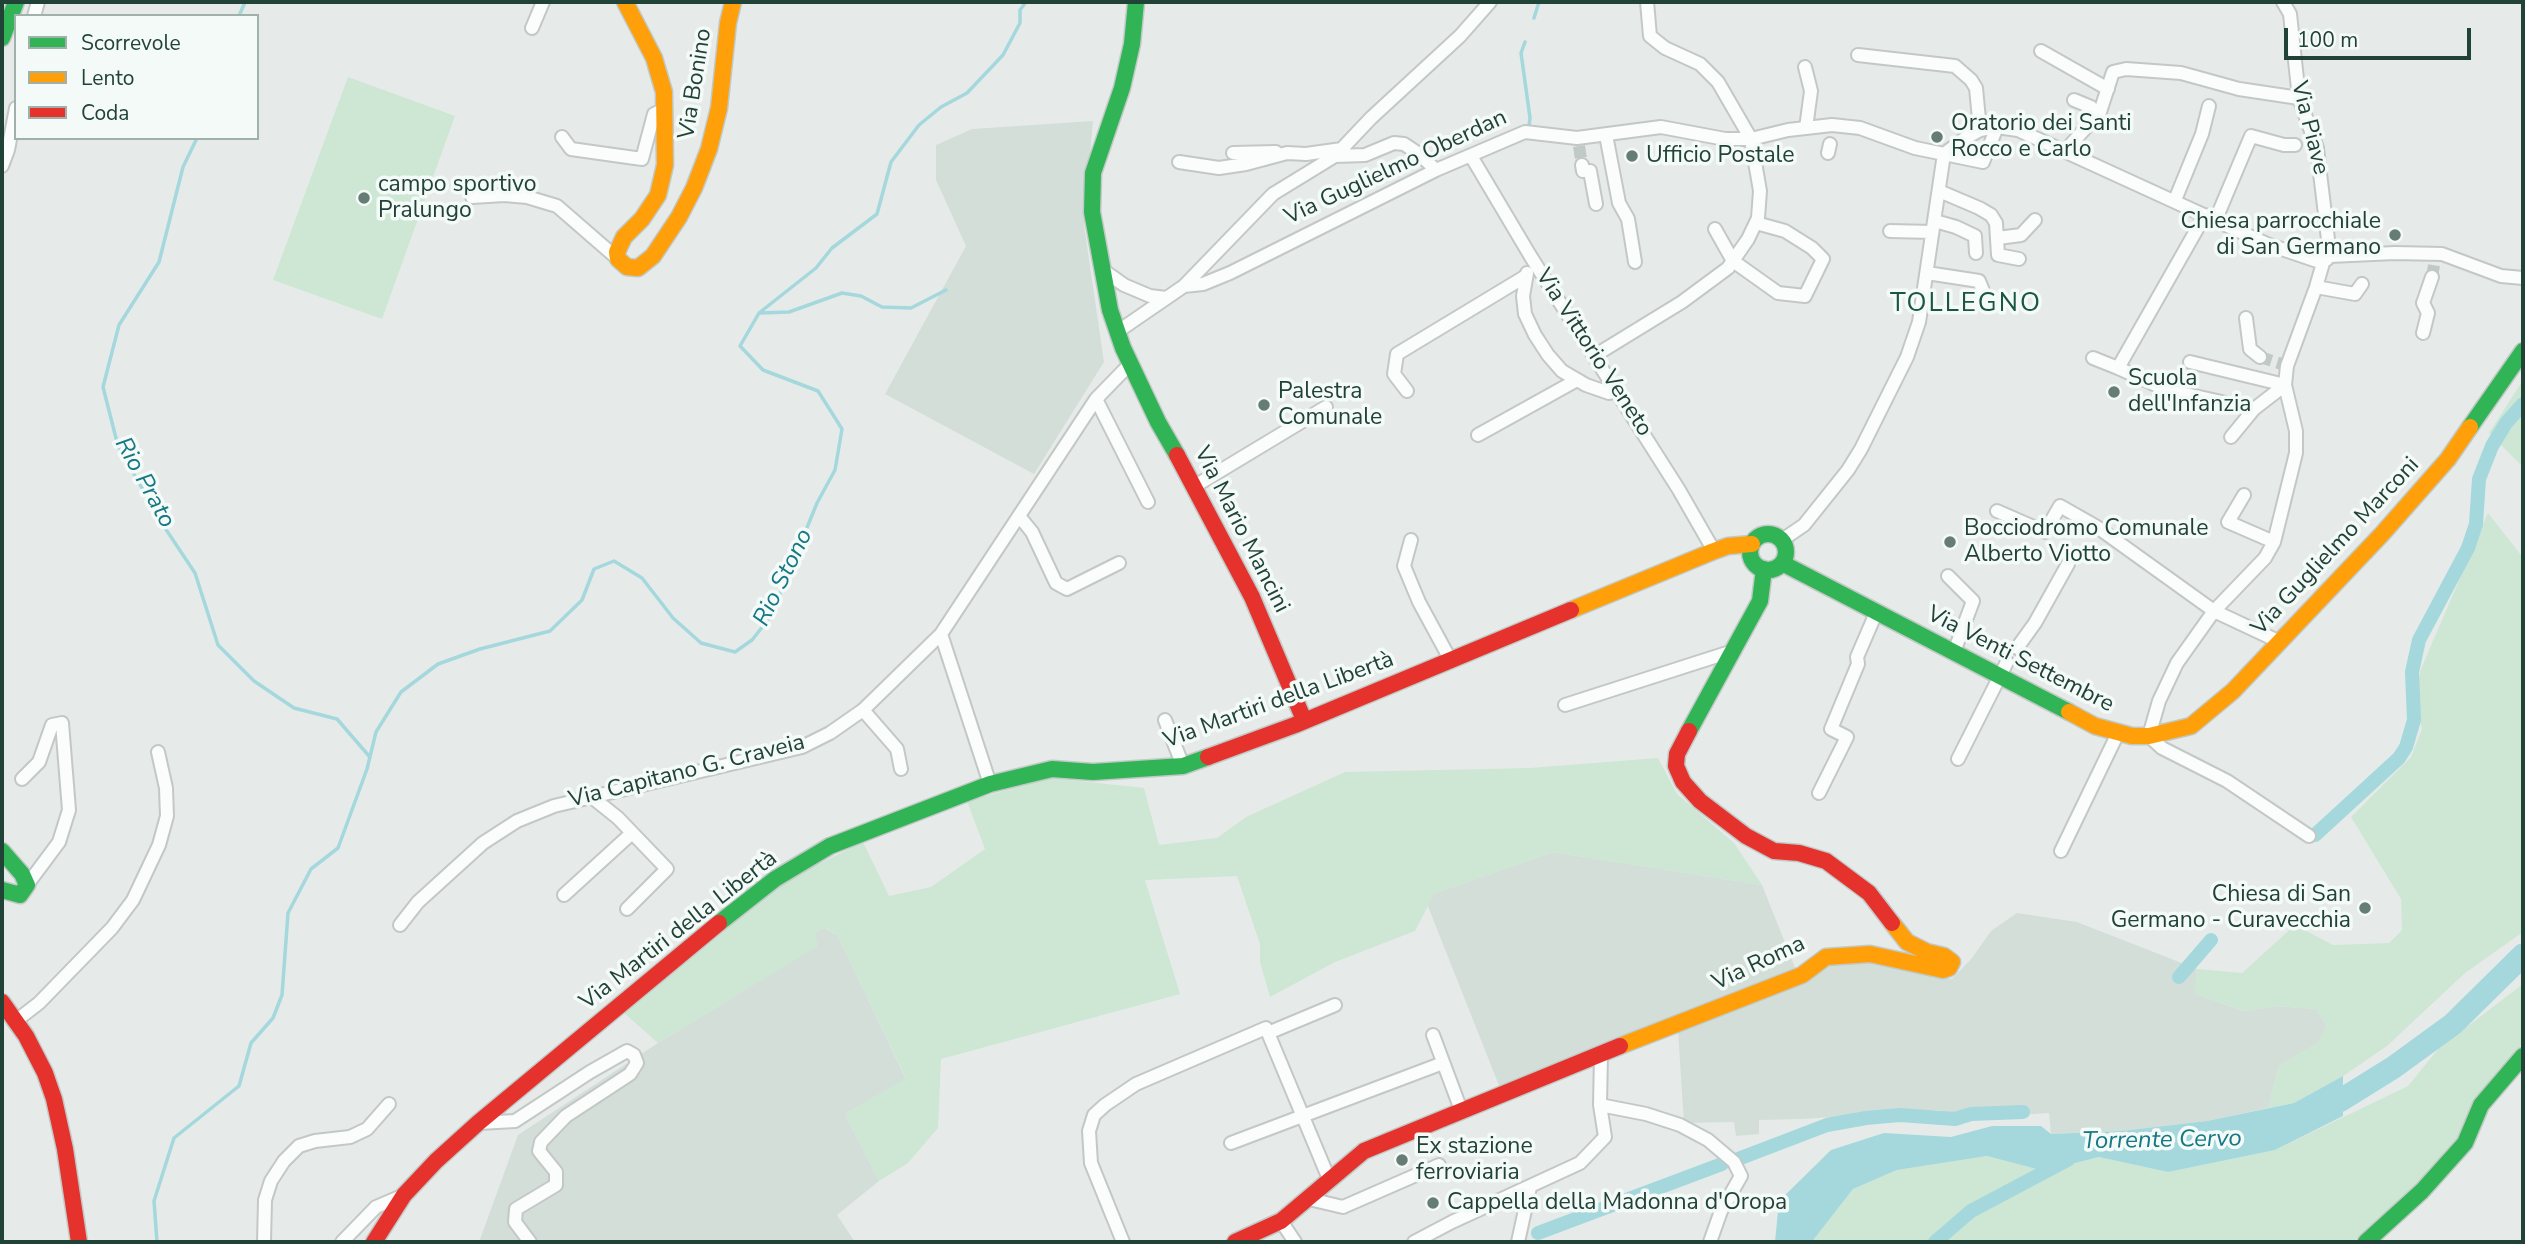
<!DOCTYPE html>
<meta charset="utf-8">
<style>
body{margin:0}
#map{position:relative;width:2525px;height:1244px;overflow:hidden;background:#e6ebe9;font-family:"Nunito Sans",sans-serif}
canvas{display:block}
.frame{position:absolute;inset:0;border:4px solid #214237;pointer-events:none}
.legend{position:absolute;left:14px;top:14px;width:245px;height:126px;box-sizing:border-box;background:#f4faf7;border:2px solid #a0b0aa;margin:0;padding:9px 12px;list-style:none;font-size:21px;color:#214237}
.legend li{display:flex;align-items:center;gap:14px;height:35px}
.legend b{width:35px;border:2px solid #a0b0aa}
.scale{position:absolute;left:2284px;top:28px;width:187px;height:32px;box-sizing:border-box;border:4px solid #214237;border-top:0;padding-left:9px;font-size:21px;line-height:24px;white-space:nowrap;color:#214237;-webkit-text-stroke:5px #f4faf7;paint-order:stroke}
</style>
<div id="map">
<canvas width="2525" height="1244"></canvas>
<div class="frame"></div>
<ul class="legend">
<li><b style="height:9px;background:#30b455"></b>Scorrevole</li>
<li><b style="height:9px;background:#ff9f0a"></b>Lento</li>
<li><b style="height:9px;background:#e5322d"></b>Coda</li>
</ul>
<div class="scale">100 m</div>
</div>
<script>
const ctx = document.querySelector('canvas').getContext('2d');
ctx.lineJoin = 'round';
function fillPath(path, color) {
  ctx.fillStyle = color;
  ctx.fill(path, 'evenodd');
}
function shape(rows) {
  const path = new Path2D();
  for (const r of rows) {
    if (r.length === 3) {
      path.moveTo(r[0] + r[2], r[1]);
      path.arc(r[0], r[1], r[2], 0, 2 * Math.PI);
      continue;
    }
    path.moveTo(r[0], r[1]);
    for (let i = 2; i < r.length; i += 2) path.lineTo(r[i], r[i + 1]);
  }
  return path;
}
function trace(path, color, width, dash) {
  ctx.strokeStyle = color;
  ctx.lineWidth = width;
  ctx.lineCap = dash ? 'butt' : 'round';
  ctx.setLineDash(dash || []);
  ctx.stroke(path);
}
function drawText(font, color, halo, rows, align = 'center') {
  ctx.font = font + ' "Nunito Sans",sans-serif';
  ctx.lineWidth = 7;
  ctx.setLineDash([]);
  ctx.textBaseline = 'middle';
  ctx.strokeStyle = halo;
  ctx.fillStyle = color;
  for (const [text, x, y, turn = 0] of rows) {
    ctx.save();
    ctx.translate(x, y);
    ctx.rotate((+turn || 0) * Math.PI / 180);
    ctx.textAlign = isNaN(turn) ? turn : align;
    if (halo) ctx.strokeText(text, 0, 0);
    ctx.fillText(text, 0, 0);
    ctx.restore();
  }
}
const built = shape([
 [1093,121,1084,225,1104,362,1034,474,885,394,966,246,936,180,936,145,972,129],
 [1553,852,1762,885,1796,970,1845,959,1952,979,1972,958,1991,931,2017,913,2077,922,2197,969,2195,994,2244,1011,2277,1006,2316,1009,2327,1026,2319,1042,2279,1066,2268,1108,2207,1121,2121,1131,2051,1134,2049,1113,1941,1120,1939,1110,1803,1119,1759,1120,1759,1134,1736,1136,1734,1122,1684,1123,1678,1031,1502,1093,1427,904,1433,894],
 [825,928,838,936,906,1079,845,1114,879,1181,837,1215,855,1242,479,1242,518,1135,658,1043,817,946,815,932]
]);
const green = shape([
 [348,77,455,116,382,319,273,280],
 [2523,380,2523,467,2489,433],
 [2488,513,2521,555,2523,554,2523,932,2465,973,2387,1046,2343,1076,2294,1103,2268,1108,2279,1066,2318,1042,2327,1026,2316,1009,2277,1006,2245,1011,2194,994,2197,969,2242,973,2295,925,2333,945,2389,943,2402,930,2401,899,2351,817,2411,757,2422,729,2414,696,2421,669],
 [1658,758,1677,794,1734,843,1762,885,1553,852,1434,894,1415,931,1335,962,1270,997,1260,962,1260,944,1237,876,1145,880,1180,994,941,1059,938,1128,908,1163,879,1181,845,1114,906,1078,838,936,826,928,815,932,818,946,658,1043,624,1013,783,882,863,842,889,896,931,887,985,849,967,801,1051,778,1144,788,1159,845,1217,838,1246,817,1345,772,1530,768],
 [2523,984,2523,1043,2472,1102,2457,1139,2416,1185,2353,1242,1814,1242,1814,1239,1853,1189,1897,1170,1987,1156,2044,1171,2099,1157,2168,1172,2275,1150,2408,1086,2439,1048]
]);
const water = shape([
 [2343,1076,2343,1116,2275,1150,2168,1172,2099,1157,2044,1171,1987,1156,1897,1170,1853,1189,1814,1239,1814,1242,1775,1242,1779,1201,1831,1150,1884,1133,1951,1137,1992,1126,2041,1126,2051,1134,2121,1131,2207,1121,2294,1103]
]);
const stream = shape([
 [239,16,245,2],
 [1534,18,1539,2],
 [1525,42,1521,53,1530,118,1529,126],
 [197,138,183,167,159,262,119,325,103,387,118,446,165,528,195,573,218,645,254,681,294,708,337,719,369,756],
 [760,313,789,312,842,293,861,296,882,307,911,308,946,290],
 [157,1242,154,1201,174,1138,239,1086,251,1043,273,1018,282,995,288,913,311,869,338,848,367,769,376,732,401,692,438,664,480,649,550,631,582,600,594,569,614,561,642,578,673,618,701,643,735,652,752,640,771,616,817,503,835,470,842,429,818,391,763,370,740,346,759,313,816,268,832,248,877,214,891,162,919,125,941,107,967,93,1003,55,1020,23,1020,10,1026,2]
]);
const canal = shape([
 [2315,835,2399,758,2406,747,2414,720,2412,672,2419,640,2468,548,2476,524,2479,479,2492,446,2506,423,2523,404],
 [2179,977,2211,940],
 [1738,1159,1827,1125,1866,1118,1900,1115,1955,1119,1971,1114,2023,1112],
 [1538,1233,1722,1164],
 [1935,1242,1971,1211,2069,1159]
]);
const river = shape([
 [2315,1112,2341,1100,2394,1067,2453,1024,2523,955]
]);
const streetTunnel = shape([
 [1579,146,1582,165],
 [2432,277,2435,259],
 [2260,357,2282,364]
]);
const street = shape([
 [2283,2,2290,14,2299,98,2317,148,2330,256],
 [34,16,38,2],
 [532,28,543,2],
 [2041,51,2108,89],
 [1858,55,1955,66,1971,80,1976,88,1980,130],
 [1805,67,1811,91,1806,128],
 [2074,100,2091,107],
 [1606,135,1619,203,1628,219,1635,262],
 [562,137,571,149,642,159,654,114,665,109],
 [2065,151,2100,112,2113,72,2126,69,2181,73,2239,89,2299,98],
 [1233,153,1276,152],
 [1828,153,1830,144],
 [1335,156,1365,155,1394,143,1404,144,1419,154,1436,170],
 [1471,156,1531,257,1679,490,1714,551],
 [1179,162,1219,168,1246,164,1287,153,1306,154,1342,149],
 [1582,165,1583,171,1590,171,1596,204],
 [2,166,8,150,16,108],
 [1939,191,1979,208,1991,215,1996,223,1998,255,2019,259],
 [472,197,504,195,527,197,557,206,618,259],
 [2175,200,2202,134,2209,106],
 [2205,215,2118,368,2167,390,2254,409],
 [2216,219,2251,136,2284,145,2295,145],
 [1935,221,1956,227,1975,236,1976,253],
 [1715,229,1733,261,1778,293,1805,296,1823,259,1812,248,1785,231,1756,223],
 [1890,231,1932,232],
 [1998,238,2021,235,2035,220],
 [2326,260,2330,256,2395,253,2442,254,2501,276,2523,278],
 [1103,270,1124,285,1150,296,1166,298],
 [1527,273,1523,296,1525,314,1535,335,1548,355,1562,371,1586,385,1609,393,1618,391],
 [1927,273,1979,281,1986,298],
 [1184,286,1273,194,1335,156,1371,118,1460,36,1490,2],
 [2316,287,2355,294,2362,284],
 [2246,318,2250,349,2260,357],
 [1117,332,1184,286,1203,284,1230,273,1436,170,1525,132,1577,138,1661,127,1725,139,1751,139,1788,130,1832,125,1860,128,1915,148,1983,162,1997,127],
 [2423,333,2428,313,2423,303,2432,277],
 [1594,356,1682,302,1728,268,1748,239,1758,218,1760,191,1751,139,1718,82,1700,64,1665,48,1650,36,1647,2],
 [2093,358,2118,368],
 [2190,362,2285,385],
 [1407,391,1394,374,1397,354,1526,276],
 [1096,399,1148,502],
 [1478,435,1577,380],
 [2231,437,2254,409,2285,385],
 [1195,486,1326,407],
 [2244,495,2228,522,2274,542],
 [1997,511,2045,532,2060,506,2097,527,2214,611,2280,642],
 [1019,516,1032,532,1056,583,1067,589,1119,563],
 [1411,540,1404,566,1419,602,1451,661],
 [1782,540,1804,525,1848,470,1861,449,1907,357,1919,322,1944,154,1964,139,1980,130,1997,127,2018,130,2267,244,2323,263],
 [1948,576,1973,601,1954,652],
 [941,634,990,784],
 [2017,648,2035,623,2068,564],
 [1565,705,1733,651],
 [863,710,897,749,901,769],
 [1165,720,1183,766],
 [1958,759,2007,662],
 [22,779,39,762,52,725,62,723,69,810,59,842,27,885],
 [1819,793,1847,737,1831,729,1858,664,1857,657,1876,613],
 [593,798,618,818,667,869,627,909],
 [2309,836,2227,781,2162,748,2149,736,2159,701,2177,663,2214,611,2265,558,2274,542,2296,453,2296,431,2285,385,2287,366,2316,287,2323,263],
 [2061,851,2118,733],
 [564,895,632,833],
 [400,925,418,902,483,843,517,821,554,806,802,747,830,733,863,710,941,634,1096,399,1130,364],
 [17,1020,39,1003,112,928,133,900,159,845,167,816,166,788,158,752],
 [1268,1033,1335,1005],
 [1433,1035,1461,1110],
 [1600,1105,1646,1114,1680,1125,1708,1140,1734,1162,1741,1176,1721,1211,1710,1242],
 [479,1123,515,1121,590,1072,627,1051,634,1055,637,1063,630,1074,566,1116,541,1142,539,1151,556,1172,556,1185,516,1209,515,1222,530,1242],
 [1231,1143,1443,1063],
 [1309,1199,1343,1207,1439,1165],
 [1281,1221,1295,1242],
 [264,1242,265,1200,271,1181,284,1161,299,1146,315,1141,350,1137,367,1129,389,1104],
 [342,1242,376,1207,404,1195],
 [1123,1242,1091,1163,1089,1131,1094,1115,1105,1105,1136,1084,1266,1028,1329,1179],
 [1414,1242,1452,1222,1580,1163,1605,1137,1600,1105,1601,1055],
 [1518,1242,1530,1187]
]);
const fast = shape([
 [1136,2,1132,44,1122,88,1093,173,1092,212,1110,310,1123,348,1158,422,1177,455],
 [2,38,16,2],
 [2470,427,2523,351],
 [1768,552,18],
 [1782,563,2069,712],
 [1689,731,1760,601,1764,569],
 [2,851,22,874,27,885,20,895,2,890],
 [719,923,775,879,830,846,990,784,1052,769,1093,772,1183,766,1208,757],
 [2366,1242,2422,1191,2465,1143,2481,1105,2523,1056]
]);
const slow = shape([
 [625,2,654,58,664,92,665,165,658,195,642,219,624,237,617,252,618,259,627,267,638,268,653,256,679,217,694,188,709,149,719,108,728,23,733,2],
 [1571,610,1714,551,1728,546,1752,544],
 [2069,712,2095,726,2132,736,2149,736,2191,726,2233,691,2382,534,2448,459,2470,427],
 [1620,1046,1802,975,1826,957,1870,954,1943,970,1949,968,1952,962,1944,956,1927,952,1907,942,1892,923]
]);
const jam = shape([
 [1177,455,1252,597,1304,720],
 [1689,731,1677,754,1676,766,1683,782,1700,801,1746,836,1774,851,1799,853,1826,861,1869,893,1892,923],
 [1208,757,1295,725,1571,610],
 [2,1002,26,1036,45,1073,54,1099,65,1149,79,1242],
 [374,1242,404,1195,436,1161,478,1123,719,923],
 [1235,1242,1281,1221,1364,1151,1620,1046]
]);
const markers = [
 [1937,137,7,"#667d75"],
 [1632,156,7,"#667d75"],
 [364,198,7,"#667d75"],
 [2395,235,7,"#667d75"],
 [2114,392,7,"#667d75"],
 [1264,405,7,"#667d75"],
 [1950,542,7,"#667d75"],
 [2365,908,7,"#667d75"],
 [1402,1160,7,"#667d75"],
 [1433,1203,7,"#667d75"]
];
const streetNames = [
 ["Via Bonino",696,84,-81],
 ["Via Piave",2309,128,76],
 ["Via Guglielmo Oberdan",1396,168,-25],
 ["Via Vittorio Veneto",1593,353,57],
 ["Via Mario Mancini",1241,530,63],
 ["Via Guglielmo Marconi",2336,547,-47],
 ["Via Venti Settembre",2020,660,27],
 ["Via Martiri della Libertà",1279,701,-20],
 ["Via Capitano G. Craveia",687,772,-14],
 ["Via Martiri della Libertà",679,931,-38],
 ["Via Roma",1759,964,-25]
];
const poiNames = [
 ["Oratorio dei Santi",1951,124],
 ["Rocco e Carlo",1951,150],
 ["Ufficio Postale",1646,156],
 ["campo sportivo",378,185],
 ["Pralungo",378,211],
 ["Chiesa parrocchiale",2381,222,"right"],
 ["di San Germano",2381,248,"right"],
 ["Scuola",2128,379],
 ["dell'Infanzia",2128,405],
 ["Palestra",1278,392],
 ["Comunale",1278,418],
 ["Bocciodromo Comunale",1964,529],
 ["Alberto Viotto",1964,555],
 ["Chiesa di San",2351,895,"right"],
 ["Germano - Curavecchia",2351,921,"right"],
 ["Ex stazione",1416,1147],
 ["ferroviaria",1416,1173],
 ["Cappella della Madonna d'Oropa",1447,1203]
];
const waterNames = [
 ["Rio Prato",144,483,61],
 ["Rio Stono",784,578,-64],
 ["Torrente Cervo",2162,1141,-1]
];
const quarterNames = [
 ["TOLLEGNO",1966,305]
];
fillPath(built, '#d3ded9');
fillPath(green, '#cee6d4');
fillPath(water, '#a4d8dd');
trace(stream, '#a4d8dd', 3.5);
trace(canal, '#a4d8dd', 14);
trace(river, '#a4d8dd', 23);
trace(streetTunnel, '#bfc9c5', 12, [12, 6]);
trace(street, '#c3c8c6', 16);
trace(fast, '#c1c9c6', 19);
trace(slow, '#c1c9c6', 19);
trace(jam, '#c1c9c6', 19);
trace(street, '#fbfcfc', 12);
trace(fast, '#30b455', 16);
trace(slow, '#ff9f0a', 16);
trace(jam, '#e5322d', 16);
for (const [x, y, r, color] of markers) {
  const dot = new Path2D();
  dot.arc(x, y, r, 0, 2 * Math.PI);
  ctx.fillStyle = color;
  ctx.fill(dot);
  trace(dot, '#f4faf7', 2.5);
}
drawText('23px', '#214237', '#f4faf7', streetNames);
drawText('23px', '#214237', '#f4faf7', poiNames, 'left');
drawText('italic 24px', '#157884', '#f4faf7', waterNames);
ctx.letterSpacing = '2px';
drawText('26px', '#1a5644', '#f4faf7', quarterNames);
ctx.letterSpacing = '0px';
</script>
